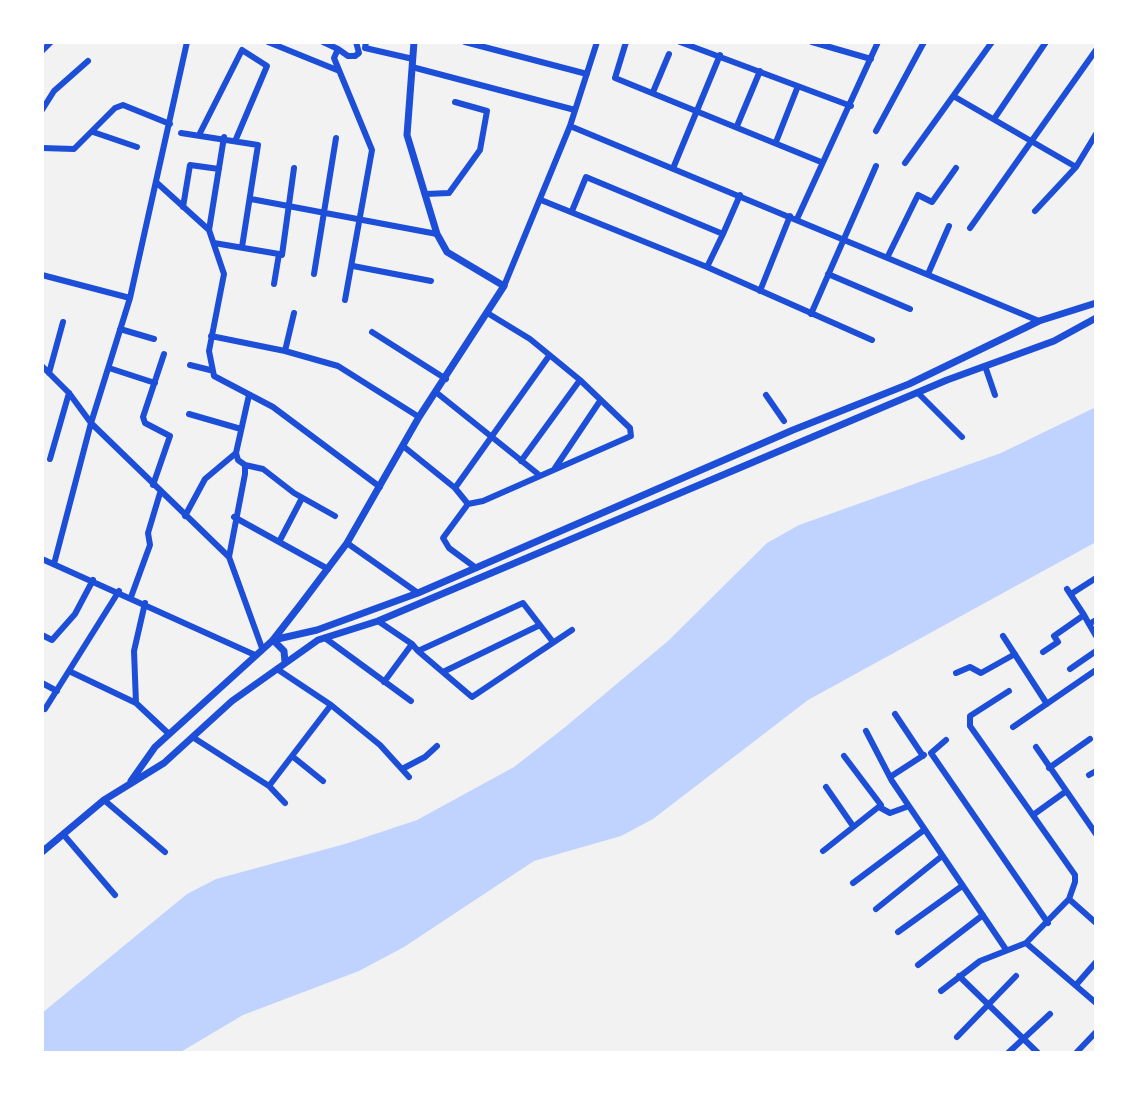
<!DOCTYPE html>
<style>
body{margin:0}
#map{position:relative;width:1138px;height:1095px;overflow:hidden;background:#f2f2f2;font-family:Roboto,sans-serif}
canvas{display:block}
.frame{position:absolute;inset:0;border:44px solid #fff;pointer-events:none}
</style>
<div id="map">
<canvas width="1138" height="1095"></canvas>
<div class="frame"></div>
</div>
<script>
const ctx = document.querySelector('canvas').getContext('2d');
ctx.lineJoin = 'round';
function fillPath(path, color) {
  ctx.fillStyle = color;
  ctx.fill(path, 'evenodd');
}
function shape(rows) {
  const path = new Path2D();
  for (const r of rows) {
    path.moveTo(r[0], r[1]);
    for (let i = 2; i < r.length; i += 2) path.lineTo(r[i], r[i + 1]);
  }
  return path;
}
function trace(path, color, width, dash) {
  ctx.strokeStyle = color;
  ctx.lineWidth = width;
  ctx.lineCap = dash ? 'butt' : 'round';
  ctx.setLineDash(dash || []);
  ctx.stroke(path);
}
const water = shape([
 [1096,407,1096,542,808,700,653,819,621,836,534,861,404,947,359,971,243,1015,179,1053,42,1053,42,1013,187,894,216,879,345,844,417,820,514,767,564,728,668,641,767,543,799,525,1001,453]
]);
const minor = shape([
 [268,42,337,70],
 [323,42,338,49],
 [366,42,365,48,413,59],
 [465,42,587,74],
 [626,42,615,78,821,162],
 [680,42,851,106],
 [812,42,871,59],
 [42,51,51,42],
 [412,67,575,110],
 [653,92,669,54],
 [955,97,1076,167],
 [42,110,54,91,88,61],
 [994,119,1046,42],
 [570,126,1039,321],
 [737,126,760,71],
 [876,131,924,42],
 [93,132,137,147],
 [181,133,258,145,242,247],
 [199,135,242,50,267,66,236,139],
 [776,142,798,86],
 [42,148,74,149,115,108,123,105,170,124],
 [905,163,992,42],
 [674,166,720,55],
 [156,182,209,230,224,274,209,351,214,376,273,407,380,487],
 [426,194,449,193,480,150,487,111,455,102],
 [251,199,437,234],
 [541,200,707,267,872,340],
 [183,207,190,165,219,169],
 [572,211,586,177,723,234,740,195],
 [1035,211,1076,167,1096,134],
 [797,219,878,42],
 [970,228,1096,50],
 [209,230,224,137],
 [214,243,279,254,274,284],
 [279,254,282,255,294,168],
 [888,256,918,195,932,202,956,168],
 [353,266,431,281],
 [707,267,723,234],
 [314,274,336,138],
 [828,274,910,309],
 [928,274,949,226],
 [42,275,130,298],
 [504,286,570,126,597,42],
 [760,291,790,216],
 [345,300,372,150,334,58,338,49,348,56,355,56,359,53,356,42],
 [294,313,285,351,338,366,419,417],
 [811,314,876,166],
 [120,329,154,339],
 [372,332,446,379],
 [211,336,285,351],
 [190,365,210,370],
 [42,366,69,393,91,423,229,557,262,648],
 [985,366,995,395],
 [109,368,155,383],
 [49,373,63,322],
 [437,393,538,474],
 [918,393,962,437],
 [766,395,784,421],
 [189,414,241,429],
 [403,446,455,488,468,504,483,501,631,436,630,428,580,380,530,339,489,314],
 [50,459,69,393],
 [521,461,580,380],
 [245,465,263,469,294,493,335,516],
 [555,468,600,401],
 [153,485,170,436,145,423,143,417,164,354],
 [455,488,549,356],
 [468,504,443,538,449,548,476,568],
 [185,516,205,479,236,453],
 [234,517,328,569],
 [279,542,302,498],
 [347,543,418,593],
 [229,557,245,474,245,465,238,460,236,453,249,395],
 [42,559,255,655],
 [54,564,91,423,130,298,187,42],
 [1067,589,1084,615],
 [1071,594,1096,578],
 [131,597,150,545,148,533,160,493],
 [145,603,134,651,136,703,169,734],
 [1096,620,1089,624,1096,636],
 [378,621,412,644,384,682],
 [42,635,52,640,75,614,93,580],
 [1003,636,1047,704],
 [325,638,411,701],
 [412,644,418,651,523,603,553,642],
 [418,651,472,697,572,630],
 [1043,652,1058,642,1054,636,1084,615,1089,624],
 [1070,669,1096,651],
 [71,672,136,703],
 [443,672,540,625],
 [956,673,970,667,981,673,1015,654],
 [42,683,57,691],
 [331,705,380,745,409,777],
 [45,709,119,591],
 [895,714,923,756],
 [1013,727,1096,670],
 [866,731,892,781,1005,948],
 [194,738,269,786,331,705,277,669],
 [946,740,931,753,1048,923],
 [1036,747,1096,834],
 [292,756,323,781],
 [1049,768,1090,739],
 [402,769,425,757,437,746],
 [1089,775,1096,771],
 [890,777,924,755],
 [269,786,285,803],
 [826,787,853,826],
 [104,800,165,852],
 [879,807,890,813,909,806],
 [1033,815,1065,792],
 [63,834,115,895],
 [823,851,881,805,844,756],
 [853,883,924,830],
 [1069,899,1096,923],
 [876,909,942,856],
 [898,932,962,886],
 [1026,943,1096,1003],
 [918,965,983,915],
 [959,976,1038,1053],
 [1076,985,1096,962],
 [941,991,980,961,1026,943,1069,899,1075,882,1075,875,970,726,970,716,1009,691],
 [957,1037,1016,976],
 [1008,1053,1050,1014],
 [1076,1053,1096,1032]
]);
const tertiary = shape([
 [273,640,317,630,418,593,793,430,909,384,1039,321,1096,303],
 [273,640,284,651,285,662],
 [131,781,155,747,273,640,301,604,347,543,419,417,504,286,447,252,437,234,407,135,414,42],
 [42,852,104,800,164,763,232,701,318,640,378,621,947,380,1054,341,1096,318]
]);
fillPath(water, '#bfd3fe');
trace(minor, '#1d4ed8', 6);
trace(tertiary, '#1d4ed8', 7);
</script>
